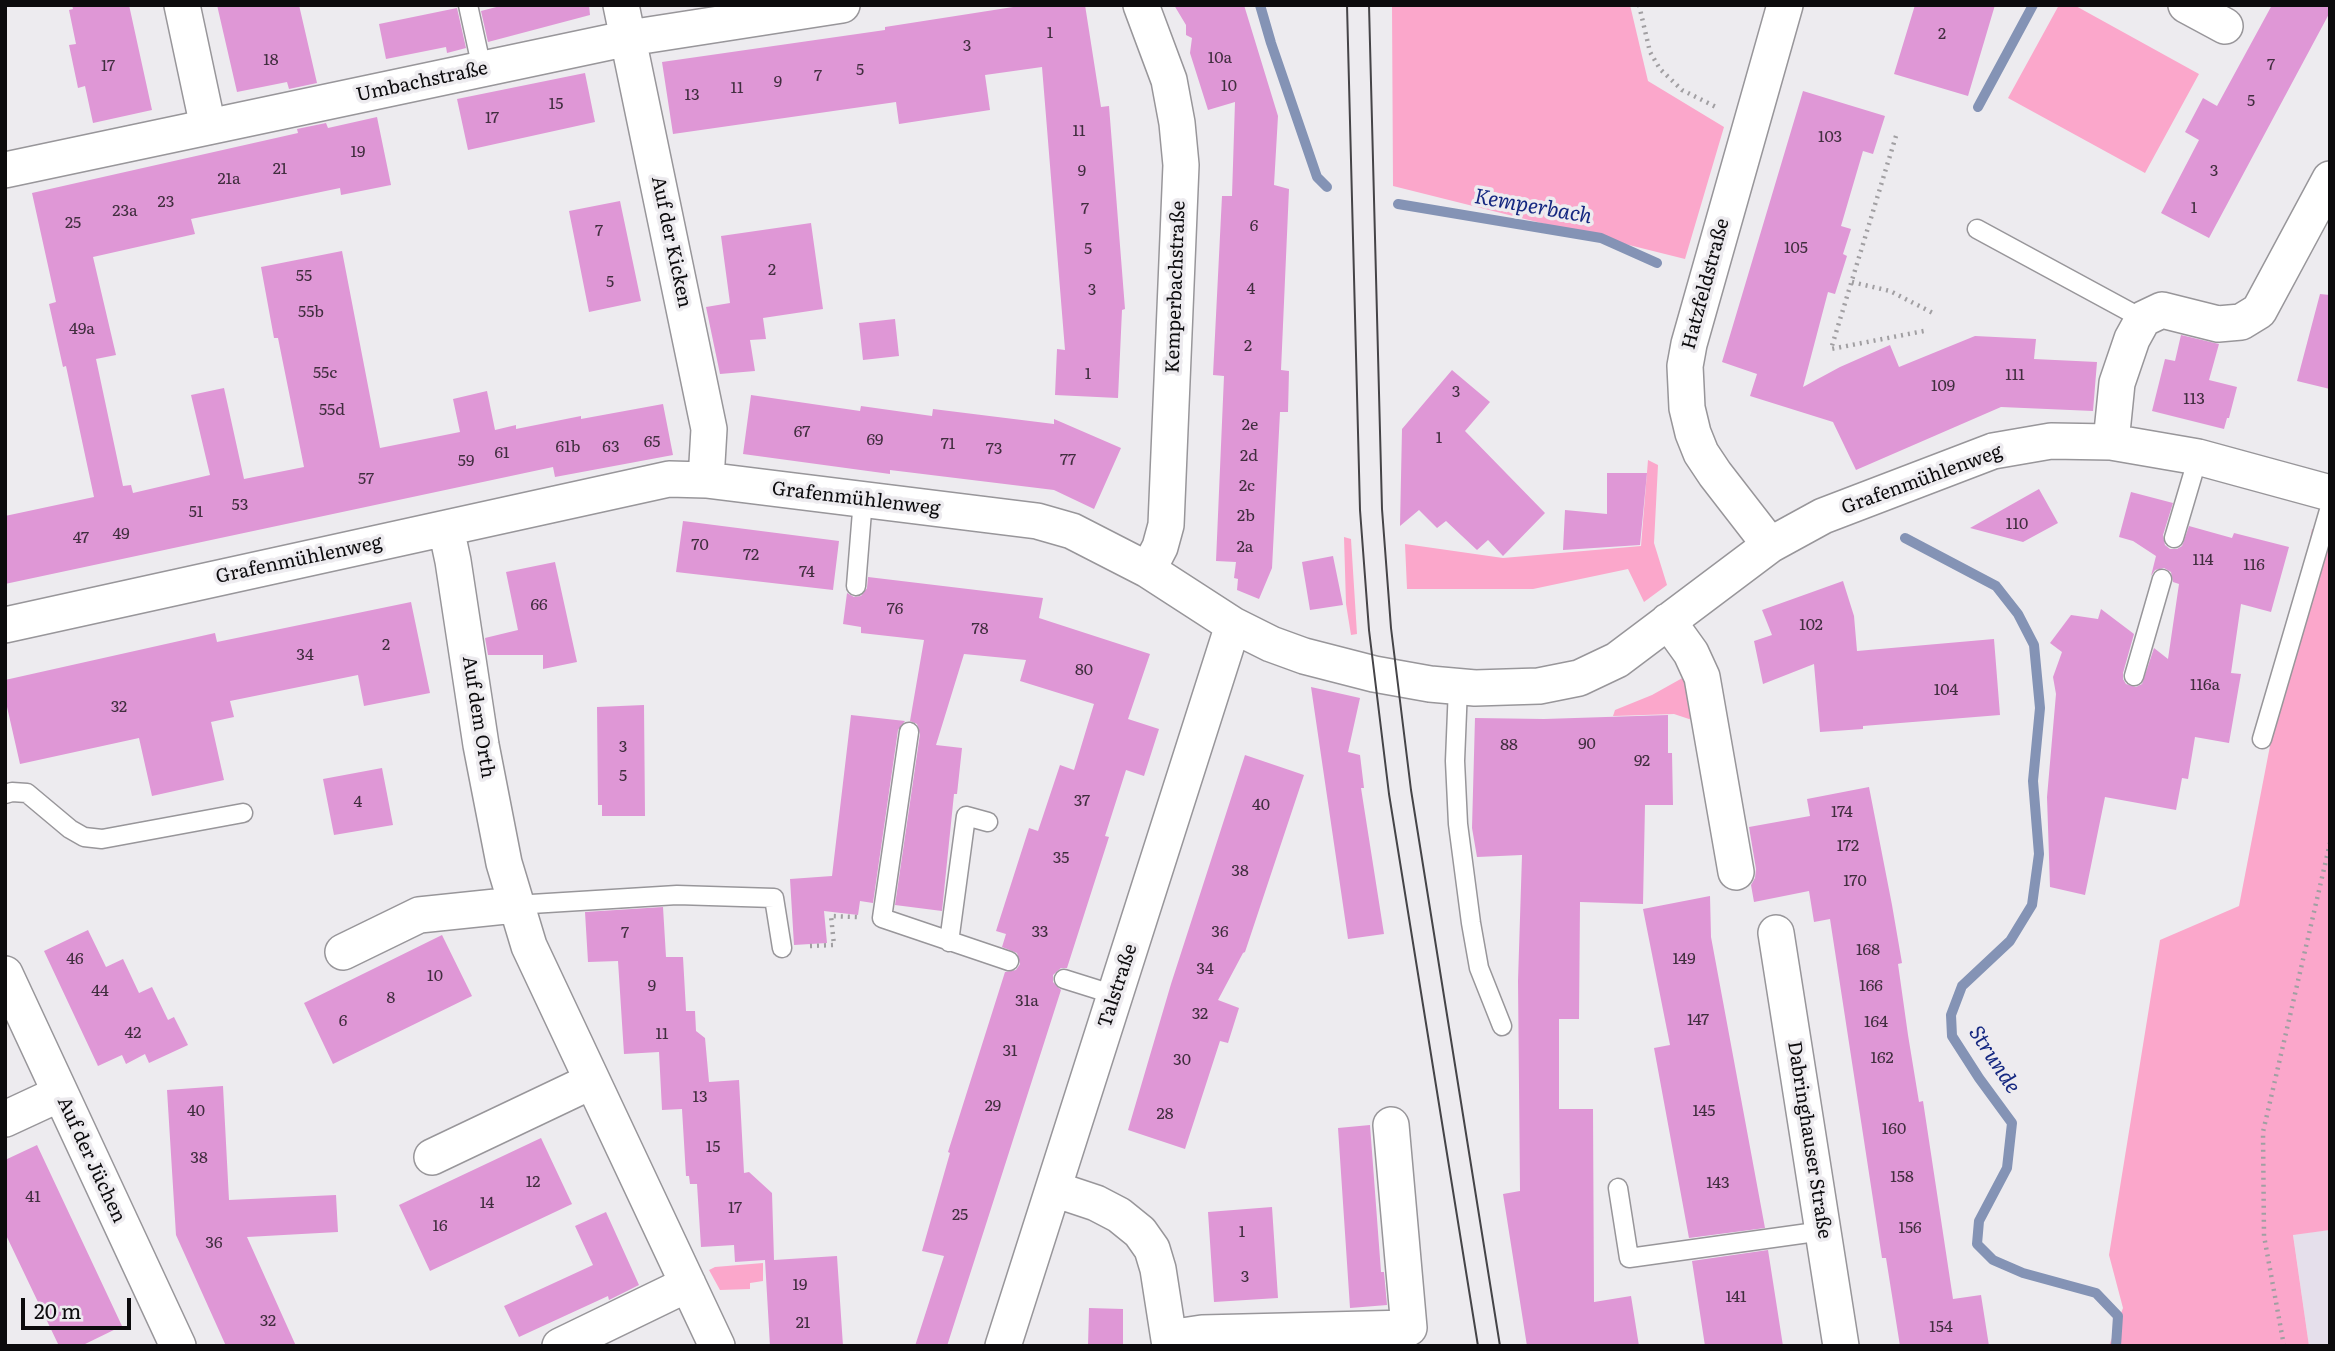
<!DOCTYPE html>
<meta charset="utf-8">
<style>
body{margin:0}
#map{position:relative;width:2335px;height:1351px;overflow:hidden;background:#edebef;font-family:Literata,serif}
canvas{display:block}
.frame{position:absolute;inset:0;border:7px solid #0c0b0d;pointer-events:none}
.scale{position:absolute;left:21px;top:1298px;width:110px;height:32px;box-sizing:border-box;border:4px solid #0c0b0d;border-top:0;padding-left:9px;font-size:21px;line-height:24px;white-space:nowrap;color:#0c0b0d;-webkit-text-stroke:5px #edebef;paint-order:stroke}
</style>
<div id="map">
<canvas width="2335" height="1351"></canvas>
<div class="frame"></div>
<div class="scale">20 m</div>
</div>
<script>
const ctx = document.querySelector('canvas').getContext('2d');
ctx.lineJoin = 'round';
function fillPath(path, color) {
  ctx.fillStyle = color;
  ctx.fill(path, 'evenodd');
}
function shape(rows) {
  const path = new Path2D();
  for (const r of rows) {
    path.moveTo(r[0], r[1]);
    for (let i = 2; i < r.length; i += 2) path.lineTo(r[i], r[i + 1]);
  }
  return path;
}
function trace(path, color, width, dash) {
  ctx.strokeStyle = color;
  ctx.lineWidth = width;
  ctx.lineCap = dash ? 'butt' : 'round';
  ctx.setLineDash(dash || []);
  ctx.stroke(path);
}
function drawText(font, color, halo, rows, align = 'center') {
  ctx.font = font + ' Literata,serif';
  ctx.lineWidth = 7;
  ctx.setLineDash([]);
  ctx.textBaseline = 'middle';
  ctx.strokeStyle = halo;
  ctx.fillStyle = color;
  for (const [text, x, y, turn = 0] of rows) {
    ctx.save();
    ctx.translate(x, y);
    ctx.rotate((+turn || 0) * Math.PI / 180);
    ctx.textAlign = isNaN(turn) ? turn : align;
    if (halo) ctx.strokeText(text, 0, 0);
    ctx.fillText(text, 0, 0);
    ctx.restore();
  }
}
const built = shape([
 [2330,1230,2330,1346,2309,1346,2293,1234]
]);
const green = shape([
 [1392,5,1630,5,1648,81,1724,127,1685,259,1393,186],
 [2059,5,2074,5,2199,74,2145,173,2008,98],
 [1648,460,1658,465,1654,543,1667,585,1644,602,1628,569,1533,589,1407,589,1405,544,1503,558,1641,546],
 [2312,529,2330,534,2330,1230,2293,1235,2309,1346,2109,1346,2123,1308,2109,1255,2160,940,2239,906],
 [1344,537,1351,539,1357,634,1351,635,1346,604],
 [1686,676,1695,721,1674,714,1613,716,1615,710,1652,695],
 [763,1263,763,1281,750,1283,750,1289,720,1290,709,1270,715,1267]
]);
const stream = shape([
 [1260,5,1271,43,1317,177,1327,187],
 [1978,107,2033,5],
 [1398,204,1601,238,1657,263],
 [1905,538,1996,586,2018,614,2034,645,2040,708,2033,781,2039,854,2032,905,2010,941,1962,986,1951,1015,1952,1036,1979,1078,2012,1123,2007,1168,1979,1221,1977,1244,1993,1260,2023,1273,2096,1293,2118,1316,2116,1346]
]);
const building = shape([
 [72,5,129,5,152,110,93,123,85,86,78,88,69,45,76,44,69,10,73,9],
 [217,5,299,5,317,83,289,89,287,82,237,92],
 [504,5,589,5,590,15,488,42,481,11],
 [1026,5,1085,5,1101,107,1109,106,1125,309,1122,310,1118,398,1055,395,1057,349,1065,350,1042,67,985,75,990,110,899,124,896,102,673,134,662,62,885,30,885,27],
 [1174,5,1244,5,1278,116,1274,185,1289,189,1281,370,1289,371,1288,412,1280,412,1272,568,1259,599,1237,590,1238,579,1234,578,1236,562,1216,561,1224,376,1213,375,1222,196,1232,196,1235,102,1208,110,1190,53,1192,38,1186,35,1186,25],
 [1915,5,1995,5,1968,96,1894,74],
 [2272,5,2330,5,2330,12,2209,238,2161,213,2199,140,2185,132,2203,98,2217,106],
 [457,8,466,48,447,53,446,47,386,59,379,24],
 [585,73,595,122,468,150,457,99],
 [1803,91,1885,116,1873,154,1863,151,1841,226,1851,229,1843,254,1847,256,1835,294,1828,292,1803,387,1840,367,1890,345,1899,367,1975,336,2036,339,2034,359,2097,362,2093,411,2001,407,1856,470,1833,422,1750,396,1757,374,1722,362],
 [377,117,391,185,341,195,340,188,191,219,195,234,93,257,116,355,96,359,123,486,131,485,133,493,210,475,191,395,224,388,244,479,304,467,278,338,274,338,261,267,342,251,380,448,460,432,453,399,487,391,495,430,516,425,516,429,581,416,581,419,663,404,673,455,555,477,553,467,5,584,5,516,94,497,66,366,63,367,49,304,56,302,32,193,298,133,297,129,326,123,328,128],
 [620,201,641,301,589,312,569,211],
 [811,223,823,309,763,318,766,339,750,340,755,371,720,374,706,307,730,303,721,236],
 [2320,294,2330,295,2330,389,2297,381],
 [895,319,899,356,863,360,859,323],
 [2181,335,2219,344,2209,380,2237,387,2229,418,2227,418,2224,429,2152,411,2165,359,2175,361],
 [1452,370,1490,402,1465,431,1545,513,1503,556,1488,540,1477,550,1446,521,1437,528,1419,510,1400,526,1402,429],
 [751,395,860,411,861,406,932,416,933,409,1054,424,1054,419,1121,448,1094,509,1054,490,890,470,890,474,743,454],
 [1607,473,1647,473,1640,545,1563,550,1565,510,1607,514],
 [2039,489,2058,523,2023,542,1970,528],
 [2131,492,2173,503,2163,535,2165,545,2170,549,2177,549,2182,546,2189,526,2232,538,2234,533,2289,547,2271,612,2241,604,2231,673,2241,674,2229,743,2195,737,2188,779,2182,778,2176,810,2105,797,2085,895,2050,887,2047,797,2056,694,2053,677,2062,652,2050,643,2071,615,2098,619,2101,609,2134,634,2123,673,2123,679,2126,684,2136,687,2142,684,2154,648,2168,659,2179,584,2173,582,2171,572,2164,568,2155,570,2151,576,2156,556,2133,541,2119,537],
 [683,521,839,541,833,590,676,572],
 [1333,556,1343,605,1310,610,1302,562],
 [555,562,577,662,543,669,543,655,488,655,485,638,518,630,506,572],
 [868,577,1043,598,1039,618,1150,654,1128,719,1159,729,1144,776,1126,770,1105,836,1109,837,1067,968,1061,968,1053,975,1053,982,1061,990,947,1346,915,1346,944,1256,922,1251,950,1153,948,1152,1005,972,1016,970,1020,964,1017,953,1002,947,1006,934,996,931,1029,828,1038,831,1060,765,1074,770,1094,704,1020,681,1026,660,964,654,936,745,962,748,957,794,954,794,942,911,895,905,920,734,917,724,910,721,924,640,861,633,861,627,843,624,847,593,854,597,861,596,867,588],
 [1843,581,1854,616,1857,651,1994,639,2000,715,1863,726,1863,729,1820,732,1814,664,1763,684,1754,641,1772,635,1762,610],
 [411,602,430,693,364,706,358,675,230,701,234,717,211,722,224,780,152,796,139,738,20,764,5,698,5,680,215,633,217,642],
 [1311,687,1360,698,1348,752,1360,755,1364,788,1361,788,1384,934,1348,939],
 [644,705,645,816,602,816,602,805,598,805,597,707],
 [851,715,905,721,898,730,873,903,860,901,858,915,824,911,827,943,794,945,790,879,832,876],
 [1668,715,1668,753,1672,753,1673,805,1645,805,1643,904,1580,902,1579,1019,1559,1019,1559,1109,1593,1109,1594,1302,1631,1296,1639,1346,1527,1346,1503,1194,1520,1191,1518,981,1522,855,1477,857,1472,828,1475,718,1544,719],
 [1245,755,1304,775,1245,952,1243,953,1218,1000,1239,1008,1228,1043,1220,1041,1185,1149,1128,1130,1171,984],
 [382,768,393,825,334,835,323,779],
 [1869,787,1892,905,1902,963,1898,964,1908,1035,1919,1102,1923,1101,1953,1299,1981,1295,1989,1346,1900,1346,1886,1258,1882,1258,1830,919,1814,922,1809,891,1754,902,1751,885,1755,878,1756,869,1749,827,1810,816,1807,799],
 [1710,896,1711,937,1765,1228,1689,1238,1654,1048,1670,1045,1643,909],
 [663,907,666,957,683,957,686,1011,695,1011,696,1031,705,1038,709,1082,739,1080,744,1173,749,1172,772,1193,774,1260,837,1256,843,1346,770,1346,765,1260,735,1262,734,1245,701,1247,697,1184,690,1184,689,1176,686,1176,682,1109,662,1110,659,1052,624,1054,618,961,588,962,585,912],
 [88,930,106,967,123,959,139,993,152,987,168,1020,174,1017,188,1045,149,1063,145,1054,126,1064,122,1055,98,1066,44,951],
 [442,935,472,996,333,1064,304,1003],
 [223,1086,229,1200,336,1195,338,1232,247,1237,296,1346,226,1346,176,1235,167,1090],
 [1370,1125,1381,1272,1384,1272,1387,1305,1350,1308,1338,1128],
 [541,1138,572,1204,430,1271,399,1205],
 [37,1145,122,1326,81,1346,59,1346,5,1233,5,1160],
 [1272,1207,1278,1298,1214,1302,1208,1212],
 [606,1212,639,1285,609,1300,608,1296,519,1337,504,1306,593,1265,575,1226],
 [1768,1250,1783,1346,1705,1346,1692,1261],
 [1089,1308,1123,1309,1123,1346,1088,1346]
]);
const path = shape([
 [1639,5,1650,52,1660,69,1682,90,1718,108],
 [1896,136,1831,349,1924,331],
 [1852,282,1890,291,1933,313],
 [810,946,834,945,831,916,857,917],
 [2284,1346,2264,1236,2263,1132,2330,843]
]);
const lane = shape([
 [468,5,482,69],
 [1977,229,2143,319],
 [2174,538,2198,457],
 [856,586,863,499],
 [2134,676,2162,579],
 [1458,687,1455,761,1458,824,1471,923,1479,968,1502,1026],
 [909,732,882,918,1009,961],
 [2262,739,2330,507],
 [5,794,12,792,27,793,70,829,84,837,102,839,243,813],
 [515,905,677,895,774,898,782,948],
 [949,942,966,816,988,822],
 [1064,979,1115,995],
 [1618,1188,1629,1258,1823,1231]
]);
const street = shape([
 [182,5,208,127],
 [621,5,709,429,706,480],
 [1141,5,1169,80,1177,123,1181,165,1166,525,1160,547,1148,570],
 [2186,5,2225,26],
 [5,170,629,38,842,5],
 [2111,442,2117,383,2132,339,2143,319,2162,310,2218,324,2241,322,2259,311,2330,179],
 [446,528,453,561,481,745,504,863,529,946,717,1346],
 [1770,545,1715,474,1701,453,1693,433,1687,408,1685,366,1689,344,1785,5],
 [1668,621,1691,653,1702,677,1736,872],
 [5,625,669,479,706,480,1037,521,1072,531,1148,570,1233,625,1271,644,1304,656,1374,674,1430,684,1475,688,1539,686,1579,678,1617,660,1770,545,1823,516,1993,451,2051,441,2111,442,2198,457,2330,493],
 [1776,933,1841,1346],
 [343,952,419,915,515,905],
 [5,974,178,1346],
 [5,1119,59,1094],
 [432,1157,592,1081],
 [1054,1189,1096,1203,1119,1215,1140,1232,1152,1249,1158,1269,1170,1346],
 [1169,1338,1202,1333,1409,1328,1391,1125],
 [560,1346,688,1284],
 [1003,1346,1233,625]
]);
const tram = shape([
 [1347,5,1360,510,1369,630,1389,794,1478,1346],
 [1369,5,1382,509,1391,628,1411,790,1500,1346]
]);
const numberNames = [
 ["1",1050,33],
 ["2",1942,34],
 ["3",967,46],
 ["10a",1220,58],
 ["18",271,60],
 ["7",2271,65],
 ["17",108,66],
 ["5",860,70],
 ["7",818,76],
 ["9",778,82],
 ["10",1229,86],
 ["11",737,88],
 ["13",692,95],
 ["5",2251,101],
 ["15",556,104],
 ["17",492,118],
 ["11",1079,131],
 ["103",1830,137],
 ["19",358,152],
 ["21",280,169],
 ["9",1082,171],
 ["3",2214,171],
 ["21a",229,179],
 ["23",166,202],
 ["1",2194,208],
 ["7",1085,209],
 ["23a",125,211],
 ["25",73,223],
 ["6",1254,226],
 ["7",599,231],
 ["105",1796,248],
 ["5",1088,249],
 ["2",772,270],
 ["55",304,276],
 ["5",610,282],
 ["4",1251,289],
 ["3",1092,290],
 ["55b",311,312],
 ["49a",82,329],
 ["2",1248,346],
 ["55c",325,373],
 ["1",1088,374],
 ["111",2015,375],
 ["109",1943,386],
 ["3",1456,392],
 ["113",2194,399],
 ["55d",332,410],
 ["2e",1250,425],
 ["67",802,432],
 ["1",1439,438],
 ["69",875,440],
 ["65",652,442],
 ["71",948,444],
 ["61b",568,447],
 ["63",611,447],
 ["73",994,449],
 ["61",502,453],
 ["2d",1249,456],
 ["77",1068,460],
 ["59",466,461],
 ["57",366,479],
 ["2c",1247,486],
 ["53",240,505],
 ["51",196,512],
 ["2b",1246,516],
 ["110",2017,524],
 ["49",121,534],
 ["47",81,538],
 ["70",700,545],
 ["2a",1245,547],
 ["72",751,555],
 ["114",2203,560],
 ["116",2254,565],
 ["74",807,572],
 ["66",539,605],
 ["76",895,609],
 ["102",1811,625],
 ["78",980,629],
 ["2",386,645],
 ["34",305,655],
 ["80",1084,670],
 ["116a",2205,685],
 ["104",1946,690],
 ["32",119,707],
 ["90",1587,744],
 ["88",1509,745],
 ["3",623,747],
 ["92",1642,761],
 ["5",623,776],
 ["37",1082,801],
 ["4",358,802],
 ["40",1261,805],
 ["174",1842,812],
 ["172",1848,846],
 ["35",1061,858],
 ["38",1240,871],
 ["170",1855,881],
 ["33",1040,932],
 ["36",1220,932],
 ["7",625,933],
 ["168",1868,950],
 ["46",75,959],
 ["149",1684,959],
 ["34",1205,969],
 ["10",435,976],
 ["9",652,986],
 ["166",1871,986],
 ["44",100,991],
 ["8",391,998],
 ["31a",1027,1001],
 ["32",1200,1014],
 ["147",1698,1020],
 ["6",343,1021],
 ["164",1876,1022],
 ["42",133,1033],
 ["11",662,1034],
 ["31",1010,1051],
 ["162",1882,1058],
 ["30",1182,1060],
 ["13",700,1097],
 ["29",993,1106],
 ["40",196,1111],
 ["145",1704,1111],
 ["28",1165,1114],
 ["160",1894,1129],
 ["15",713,1147],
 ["38",199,1158],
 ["158",1902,1177],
 ["12",533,1182],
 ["143",1718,1183],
 ["41",33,1197],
 ["14",487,1203],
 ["17",735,1208],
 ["25",960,1215],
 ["16",440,1226],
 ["156",1910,1228],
 ["1",1242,1232],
 ["36",214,1243],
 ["3",1245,1277],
 ["19",800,1285],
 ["141",1736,1297],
 ["32",268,1321],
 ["21",803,1323],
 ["154",1941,1327]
];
const streetNames = [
 ["Umbachstraße",422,82,-12],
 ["Auf der Kicken",671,242,78],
 ["Hatzfeldstraße",1706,284,-75],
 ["Kemperbachstraße",1176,287,-88],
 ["Grafenmühlenweg",1922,480,-20],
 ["Grafenmühlenweg",856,499,7],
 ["Grafenmühlenweg",299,560,-12],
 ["Auf dem Orth",478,717,81],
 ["Talstraße",1118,986,-72],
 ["Dabringhauser Straße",1809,1140,81],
 ["Auf der Jüchen",91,1160,65]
];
const waterNames = [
 ["Kemperbach",1533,207,10],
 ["Strunde",1994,1060,57]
];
fillPath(built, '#e5dfeb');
fillPath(green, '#fba7cb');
trace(stream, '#8493b5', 10);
fillPath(building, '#df97d6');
trace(lane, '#98969a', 21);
trace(street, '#98969a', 38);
trace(path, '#a19fa2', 4.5, [2, 5]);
trace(lane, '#fff', 18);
trace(street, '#fff', 35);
trace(tram, '#454447', 2);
drawText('16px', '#412e3f', null, numberNames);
drawText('19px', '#0c0b0d', '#edebef', streetNames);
drawText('italic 21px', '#152881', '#edebef', waterNames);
</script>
